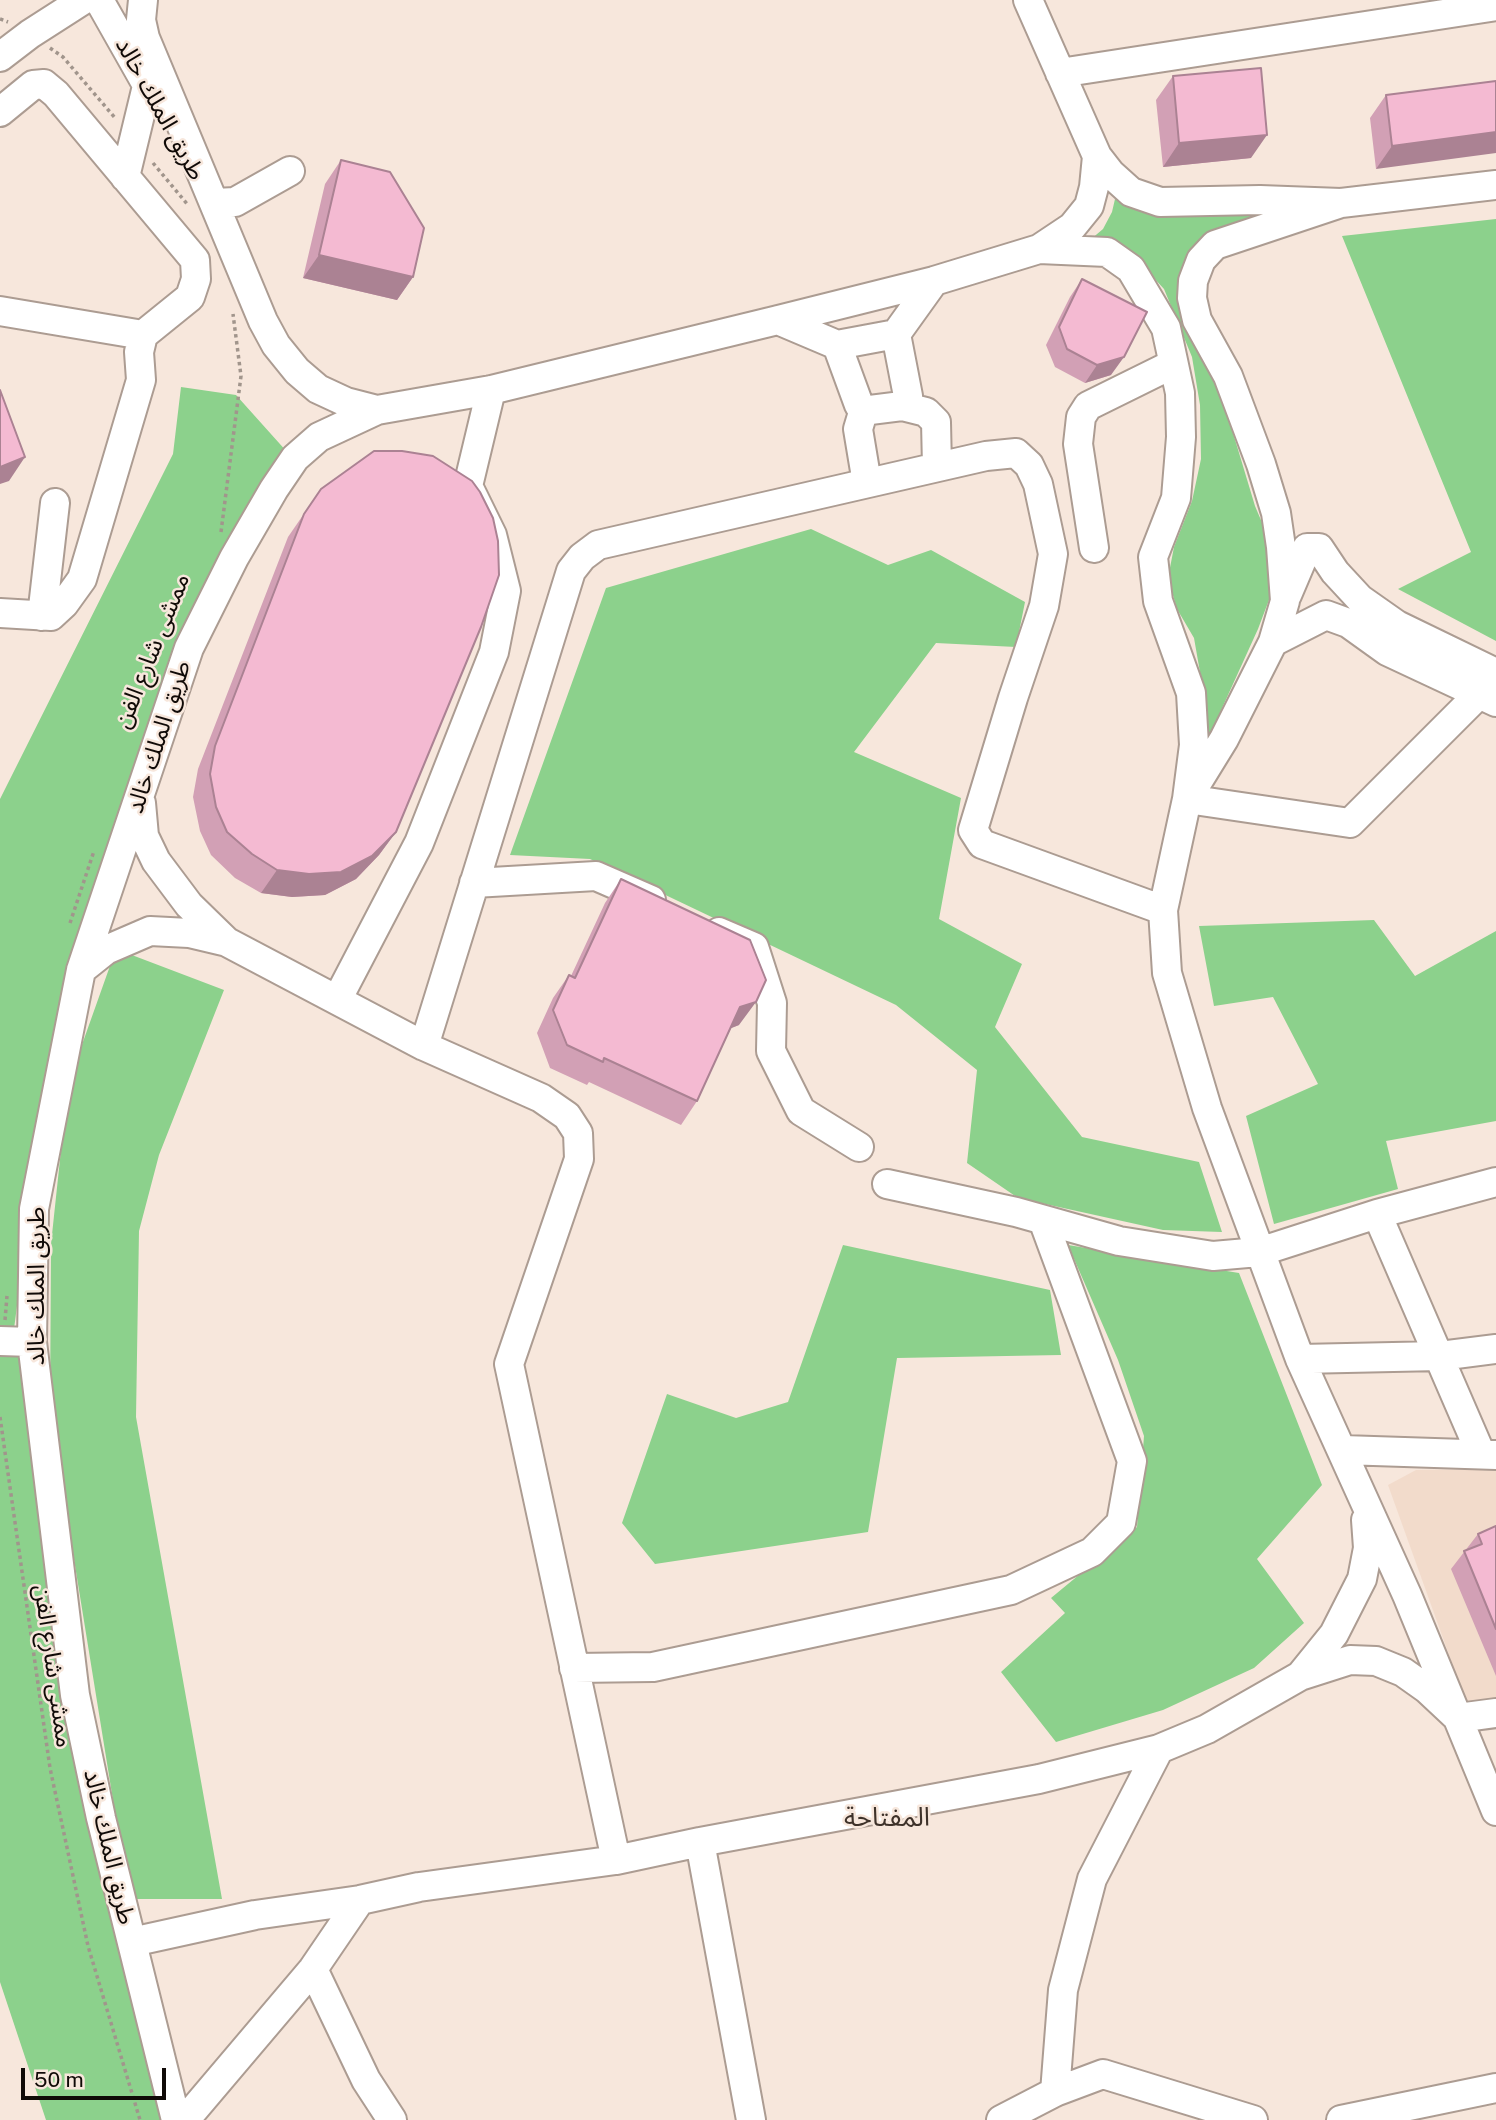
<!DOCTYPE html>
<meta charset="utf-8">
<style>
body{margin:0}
#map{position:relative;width:1496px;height:2120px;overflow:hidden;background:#f7e7dc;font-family:"Public Sans",sans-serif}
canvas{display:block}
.scale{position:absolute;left:21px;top:2068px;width:145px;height:32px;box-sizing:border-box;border:4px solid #100a07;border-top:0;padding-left:9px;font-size:21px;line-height:24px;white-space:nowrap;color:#100a07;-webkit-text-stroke:5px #f7e7dc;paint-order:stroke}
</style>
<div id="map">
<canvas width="1496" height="2120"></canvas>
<div class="scale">50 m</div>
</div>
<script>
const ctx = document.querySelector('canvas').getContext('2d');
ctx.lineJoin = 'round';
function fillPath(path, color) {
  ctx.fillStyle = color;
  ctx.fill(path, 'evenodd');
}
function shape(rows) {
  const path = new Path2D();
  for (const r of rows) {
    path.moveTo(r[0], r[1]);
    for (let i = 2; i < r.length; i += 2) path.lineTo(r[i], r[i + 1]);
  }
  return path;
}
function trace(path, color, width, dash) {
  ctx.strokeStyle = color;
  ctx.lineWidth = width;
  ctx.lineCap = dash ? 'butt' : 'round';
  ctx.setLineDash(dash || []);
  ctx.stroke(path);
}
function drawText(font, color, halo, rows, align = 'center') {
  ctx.font = font + ' "Public Sans","Noto Sans Arabic",sans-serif';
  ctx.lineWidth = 5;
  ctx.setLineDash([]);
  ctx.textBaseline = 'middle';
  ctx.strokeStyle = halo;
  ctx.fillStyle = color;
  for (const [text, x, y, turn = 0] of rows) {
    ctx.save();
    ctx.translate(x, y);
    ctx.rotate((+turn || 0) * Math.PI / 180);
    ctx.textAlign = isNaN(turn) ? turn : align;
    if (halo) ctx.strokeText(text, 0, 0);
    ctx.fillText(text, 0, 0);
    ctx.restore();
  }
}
const built = shape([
 [1496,1469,1496,1701,1467,1705,1388,1485,1416,1470]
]);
const green = shape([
 [1115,199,1127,204,1300,212,1193,254,1206,357,1224,403,1255,506,1271,544,1272,592,1258,629,1203,750,1204,695,1194,638,1177,609,1168,578,1174,547,1192,501,1201,459,1200,405,1192,357,1164,289,1141,264,1090,240,1103,229,1112,212],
 [1496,219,1496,641,1398,589,1471,552,1342,236],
 [181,387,236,395,288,453,172,660,84,913,42,1114,14,1329,0,1328,0,799,173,454],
 [811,529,888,565,931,550,1025,602,1016,647,936,643,854,752,961,798,939,919,1022,964,995,1027,1082,1137,1199,1162,1222,1232,1163,1230,1018,1198,967,1163,977,1070,896,1005,590,859,510,855,606,588],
 [1374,920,1415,976,1496,931,1496,1121,1386,1141,1398,1189,1274,1224,1246,1116,1318,1084,1273,997,1214,1006,1199,926],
 [116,949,224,990,159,1155,139,1231,136,1417,222,1899,129,1899,50,1411,51,1244,68,1084],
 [843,1245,1050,1290,1061,1355,897,1358,868,1532,655,1564,622,1523,667,1394,736,1418,788,1402],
 [1068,1245,1239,1273,1322,1485,1257,1559,1304,1623,1254,1668,1163,1710,1056,1742,1001,1672,1065,1613,1051,1598,1137,1527,1144,1436,1118,1360],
 [0,1355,19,1355,77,1736,181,2120,46,2120,0,1982]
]);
const path = shape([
 [0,19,8,22],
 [50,48,63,57,116,119],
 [153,163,188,205],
 [221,532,241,376,233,314],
 [70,923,94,851],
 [5,1320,7,1296],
 [0,1417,50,1768,88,1946,140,2120]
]);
const minor = shape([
 [99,0,151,92],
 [143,0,141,20,145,38,263,321,276,345,297,371,318,389,346,402,377,410,491,390,778,320,934,281,1039,249,1072,227,1089,206,1094,187,1097,156,1028,0],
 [0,57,30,34,83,0],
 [1060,73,1496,6],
 [0,112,33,85,44,84,56,94,195,260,196,279,190,297,143,335,139,352,141,380,82,579,64,604,51,616,0,613],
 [1097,156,1111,174,1131,192,1160,202,1260,200,1341,203,1496,185],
 [125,177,147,86],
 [215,203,235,202,290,171],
 [1039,249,1107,252,1131,269,1166,328,1180,393,1181,437,1176,498,1153,557,1158,601,1191,693,1194,745,1187,799,1163,910,1167,973,1207,1108,1300,1359,1407,1595,1496,1811],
 [0,311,143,335],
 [778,320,837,345,896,334,934,281],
 [837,345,859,405,864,409,870,410,902,406,908,396,896,334],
 [902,406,926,412,936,422,937,467],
 [864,409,858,429,867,483],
 [1094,548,1078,444,1081,417,1088,406,1173,364],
 [1287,595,1307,548,1319,548,1335,572,1360,599,1397,625,1496,673],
 [42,616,55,503],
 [1273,642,1326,615,1348,623,1387,651,1496,702],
 [1192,791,1224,739,1273,642,1285,601,1281,547,1276,513,1261,464,1228,376,1197,320,1192,298,1193,281,1201,260,1215,245,1341,203],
 [1187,799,1350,823,1478,695],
 [141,803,144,836,156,861,189,905,227,942],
 [474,883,596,876,651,900],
 [719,932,754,947,772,1003,771,1051,801,1111,859,1147],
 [81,970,106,950,150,931,189,933,227,942,424,1046,541,1098,567,1116,578,1133,579,1159,509,1364,616,1860],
 [337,1000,419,843,494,652,506,591,492,535,468,486,491,390],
 [424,1046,571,571,582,557,598,545,986,456,1016,453,1029,465,1038,484,1053,554,1044,606,1013,698,973,830,982,844,1163,910],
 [887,1184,1016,1212,1119,1241,1213,1256,1259,1252,1377,1214,1496,1182],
 [1377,1214,1481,1454],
 [0,1341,32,1342],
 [1300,1359,1440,1356,1496,1349],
 [1343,1450,1496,1455],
 [574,1668,653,1667,1011,1590,1092,1552,1121,1523,1132,1461,1043,1220],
 [1300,1676,1334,1634,1362,1579,1368,1548,1366,1520],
 [700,1842,751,2120],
 [132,1942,255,1915,360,1900,419,1887,616,1860,700,1842,1039,1779,1159,1749,1207,1729,1300,1676,1350,1660,1376,1661,1403,1672,1427,1689,1458,1718,1496,1713],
 [313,1969,366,2080,392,2120],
 [1055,2092,1063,1990,1092,1879,1159,1749],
 [176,2120,101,1818,75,1695,32,1342,34,1209,81,970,189,648,234,558,274,489,295,458,319,437,377,410],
 [185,2120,313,1969,360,1900],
 [1001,2120,1055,2092,1103,2074,1253,2120],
 [1341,2120,1496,2088]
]);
const wall = shape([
 [1173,76,1251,158,1163,167,1156,100],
 [1496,81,1376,169,1370,118,1386,95],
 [341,160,413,277,397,300,303,278,325,184],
 [1082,279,1111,375,1085,383,1055,367,1046,345,1070,297],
 [321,489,396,832,379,855,356,879,325,895,292,897,261,893,235,878,211,855,200,831,193,797,198,769,288,537],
 [621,879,739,1025,731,1028,697,1101,681,1125,589,1082,587,1085,550,1068,537,1033,553,998,569,975,571,976,605,903],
 [1496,1525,1496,1676,1451,1569,1478,1534,1494,1527]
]);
const shadedWall = shape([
 [1496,132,1496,153,1376,169,1392,146],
 [1267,135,1251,158,1163,167,1179,143],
 [319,255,413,277,397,300,303,278],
 [1124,357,1111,375,1085,383,1097,365],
 [25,457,9,481,0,484,0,467],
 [396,832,379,855,356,879,325,895,292,897,261,893,277,870],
 [756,1002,739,1025,724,1031,740,1007]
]);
const building = shape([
 [1261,68,1267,135,1179,143,1173,76,1261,68],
 [1496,81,1496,132,1392,146,1386,95,1496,81],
 [341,160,390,172,424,228,413,277,319,255,341,160],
 [1082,279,1147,312,1124,357,1097,365,1067,349,1059,327,1082,279],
 [0,390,25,457,0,467,0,390],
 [374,451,402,451,433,456,472,481,480,492,493,518,498,541,499,575,481,627,396,832,372,856,341,872,309,874,277,870,252,854,227,832,216,807,210,774,215,746,304,514,321,489,374,451],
 [621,879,750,940,766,980,756,1002,740,1007,697,1101,604,1058,603,1062,567,1045,553,1010,569,975,575,978,621,879],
 [1496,1526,1496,1629,1464,1551,1482,1544,1478,1534,1496,1526]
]);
const streetNames = [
 ["طريق الملك خالد",160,109,61],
 ["ممشى شارع الفن",152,651,-68],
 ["طريق الملك خالد",159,737,-72],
 ["طريق الملك خالد",37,1286,-90],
 ["ممشى شارع الفن",53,1666,82],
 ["طريق الملك خالد",109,1847,77]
];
const neighbourhoodNames = [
 ["المفتاحة",887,1818]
];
fillPath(built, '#f2dbcb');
fillPath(green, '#8cd18c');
trace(minor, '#ac9c92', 32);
trace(path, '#a1958c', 3.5, [3.5, 3.5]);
trace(minor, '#fff', 28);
fillPath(wall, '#d2a0b5');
fillPath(shadedWall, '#ab8293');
fillPath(building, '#f4bad2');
trace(building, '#ab8293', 2);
drawText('24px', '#100a07', '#f7e7dc', streetNames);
drawText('26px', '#3e322a', '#f7e7dc', neighbourhoodNames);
</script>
